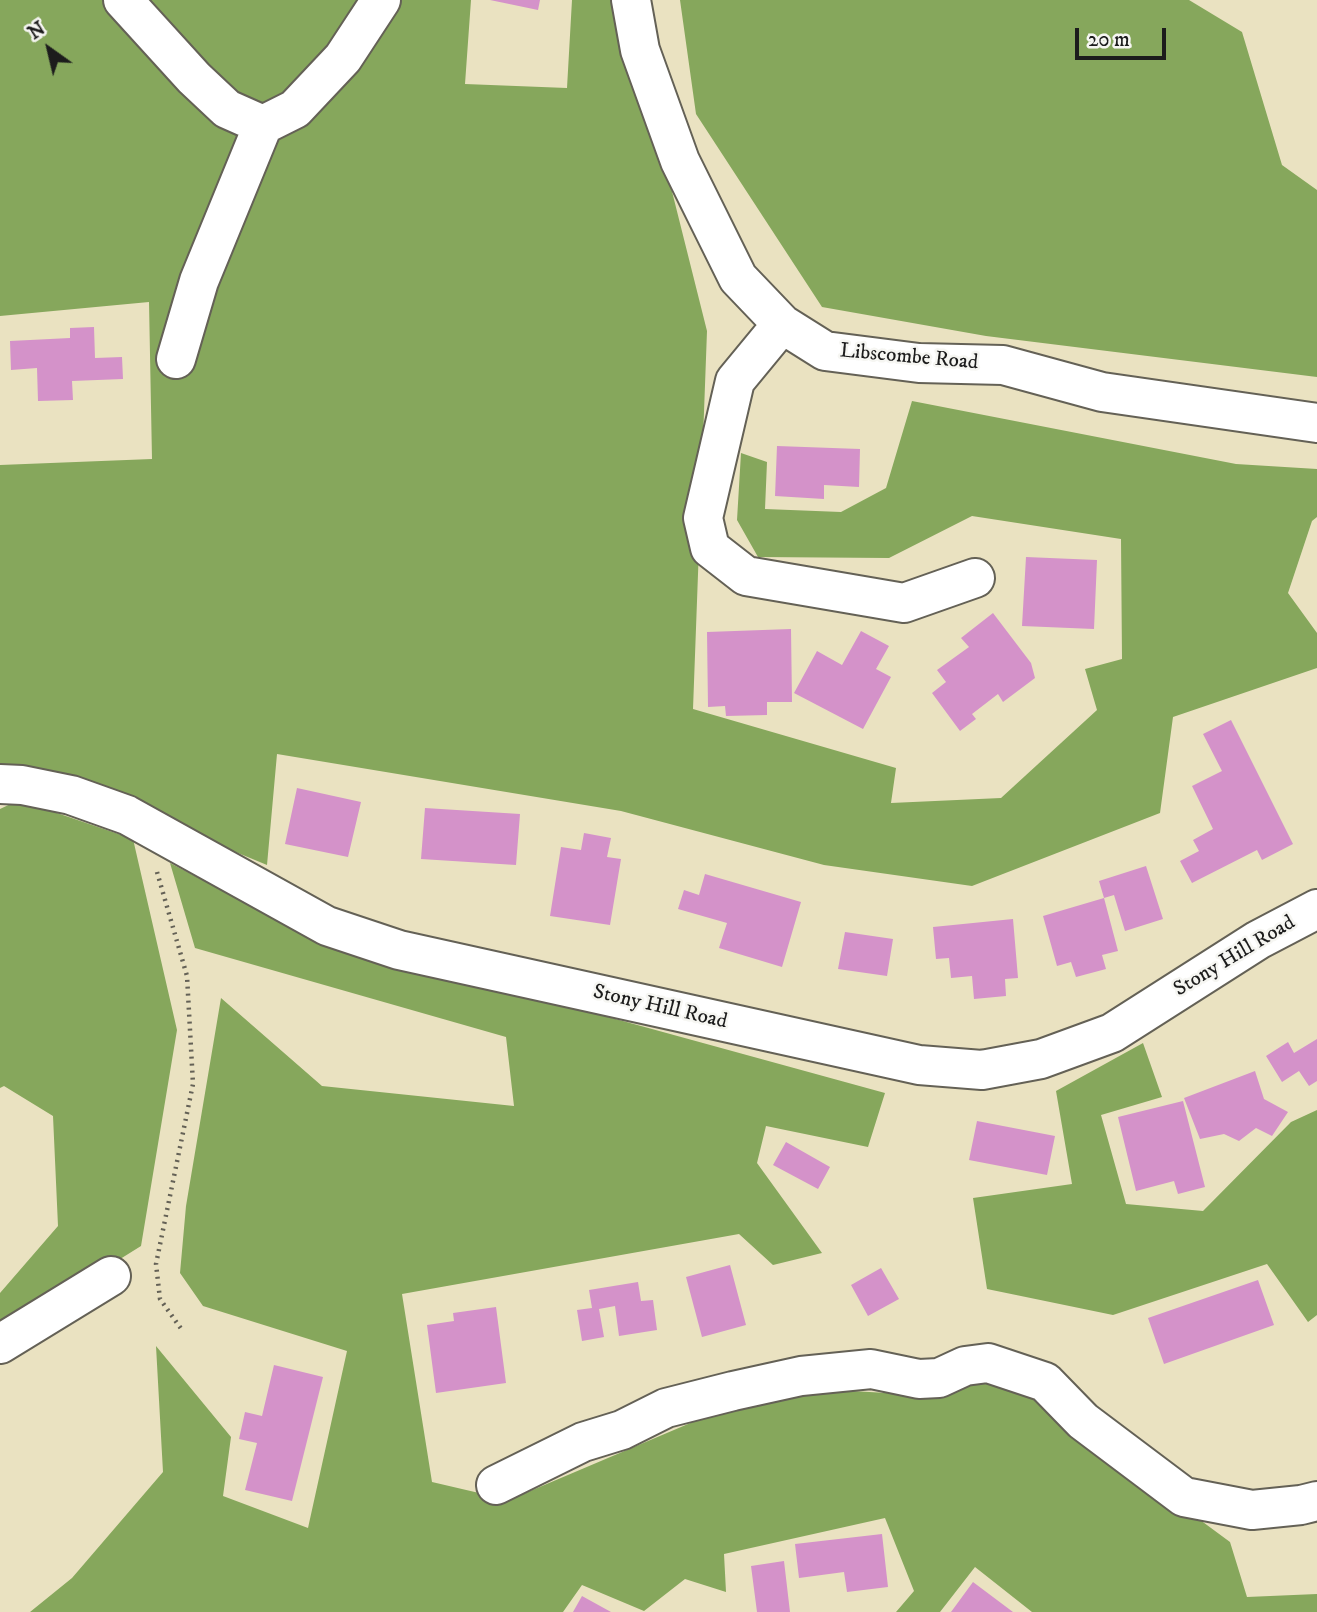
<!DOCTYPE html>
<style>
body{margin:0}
#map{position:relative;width:1317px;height:1612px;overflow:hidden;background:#eae2c1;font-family:"IM FELL DW Pica",serif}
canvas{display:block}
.north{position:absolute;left:14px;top:14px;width:70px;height:70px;-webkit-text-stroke:5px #f6f6f2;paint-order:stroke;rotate:326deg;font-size:19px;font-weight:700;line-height:28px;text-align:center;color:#1c1c1c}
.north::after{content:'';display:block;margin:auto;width:24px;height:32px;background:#1c1c1c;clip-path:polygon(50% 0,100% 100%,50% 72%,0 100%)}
.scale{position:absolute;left:1075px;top:28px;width:91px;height:32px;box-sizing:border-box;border:4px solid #1c1c1c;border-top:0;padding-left:9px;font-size:21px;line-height:24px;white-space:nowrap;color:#1c1c1c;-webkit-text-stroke:5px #f6f6f2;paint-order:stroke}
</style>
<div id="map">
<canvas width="1317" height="1612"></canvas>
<div class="north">N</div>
<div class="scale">20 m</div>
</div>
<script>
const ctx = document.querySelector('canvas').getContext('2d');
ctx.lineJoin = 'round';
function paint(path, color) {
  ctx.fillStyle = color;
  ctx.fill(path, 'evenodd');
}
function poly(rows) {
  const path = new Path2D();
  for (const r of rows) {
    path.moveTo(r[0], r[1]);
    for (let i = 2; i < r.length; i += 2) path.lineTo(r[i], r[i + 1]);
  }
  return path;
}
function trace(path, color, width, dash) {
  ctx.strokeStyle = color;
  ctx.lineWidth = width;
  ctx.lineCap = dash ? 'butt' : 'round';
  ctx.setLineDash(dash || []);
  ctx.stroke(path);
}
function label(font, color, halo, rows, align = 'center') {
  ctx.font = font + ' "IM FELL DW Pica",serif';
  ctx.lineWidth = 5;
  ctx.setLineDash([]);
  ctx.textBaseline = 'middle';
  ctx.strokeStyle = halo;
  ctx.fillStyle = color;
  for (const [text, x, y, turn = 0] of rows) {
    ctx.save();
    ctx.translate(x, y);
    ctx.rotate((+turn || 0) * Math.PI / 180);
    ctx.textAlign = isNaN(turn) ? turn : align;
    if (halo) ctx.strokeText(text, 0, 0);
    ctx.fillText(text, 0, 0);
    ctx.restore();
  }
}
const forest = poly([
 [0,0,471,0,465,84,567,88,572,0,624,0,707,331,693,709,896,768,891,803,1001,798,1097,710,1085,669,1122,659,1121,539,972,516,889,558,758,557,737,520,741,453,767,462,765,509,841,512,886,488,912,401,1236,464,1317,469,1317,517,1312,521,1288,593,1317,633,1317,668,1173,717,1160,813,972,886,824,865,621,811,277,754,267,865,35,769,0,768,0,465,152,459,149,302,0,316],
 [680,0,1189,0,1242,32,1282,165,1317,190,1317,377,986,336,822,307,696,114],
 [19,800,133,839,177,1030,141,1246,0,1334,0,1293,58,1226,53,1116,4,1086,0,1088,0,809],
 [170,863,306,934,885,1093,868,1147,766,1126,757,1163,822,1253,773,1265,739,1234,402,1294,432,1482,509,1500,714,1413,817,1389,939,1396,985,1381,1032,1396,1230,1542,1247,1597,1317,1594,1317,1612,1032,1612,975,1567,940,1612,896,1612,914,1591,885,1518,724,1554,726,1592,685,1579,644,1611,582,1585,563,1612,30,1612,72,1578,163,1472,156,1346,231,1437,223,1496,308,1528,347,1351,203,1306,180,1273,186,1206,221,998,322,1086,514,1106,506,1037,195,948],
 [1143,1043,1162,1097,1101,1115,1126,1204,1203,1211,1291,1122,1317,1110,1317,1315,1308,1322,1267,1264,1113,1315,987,1289,973,1198,1072,1184,1056,1091]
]);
const building = poly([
 [490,0,540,0,538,10],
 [94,327,95,358,122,357,123,379,72,381,73,400,38,401,37,368,11,370,10,341,70,338,70,328],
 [777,446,860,449,859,487,824,485,824,499,775,496],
 [1026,557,1097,560,1094,629,1022,626],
 [993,613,1031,663,1035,678,1003,702,998,694,972,714,976,719,960,731,932,693,946,682,937,670,969,647,961,638],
 [791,629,792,702,767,702,767,715,726,716,725,706,708,707,707,632],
 [861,631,889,646,876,669,891,677,863,729,794,693,817,651,842,665],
 [1231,720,1293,844,1262,860,1257,850,1192,883,1180,861,1199,851,1193,840,1213,829,1192,786,1222,771,1203,734],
 [297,788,361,802,348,857,285,844],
 [425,808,520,814,516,865,421,859],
 [584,833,611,838,607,857,621,859,610,925,550,916,561,847,581,850],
 [1146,866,1163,919,1125,931,1114,895,1104,898,1099,881],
 [705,874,801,902,782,967,719,948,727,923,678,909,684,890,699,895],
 [1104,898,1118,951,1102,955,1106,969,1076,977,1071,962,1057,966,1043,916],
 [1013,919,1018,978,1005,979,1006,996,974,999,972,976,951,978,949,958,936,959,933,927],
 [845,932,893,939,887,976,838,969],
 [1317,1039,1317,1081,1309,1086,1299,1071,1282,1082,1266,1056,1288,1042,1294,1053],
 [1255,1071,1264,1099,1288,1112,1272,1136,1256,1128,1239,1141,1224,1134,1200,1139,1184,1098],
 [1183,1101,1205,1187,1178,1194,1174,1181,1136,1191,1118,1117],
 [977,1121,1055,1136,1047,1175,969,1160],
 [786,1142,830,1167,818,1189,773,1165],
 [730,1265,746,1325,702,1337,686,1277],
 [881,1268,899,1299,868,1316,851,1285],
 [1258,1280,1274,1325,1164,1364,1148,1318],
 [638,1282,641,1301,653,1300,657,1330,619,1336,615,1306,599,1309,604,1337,582,1341,577,1310,592,1308,589,1290],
 [496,1307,506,1383,436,1393,427,1325,454,1321,453,1313],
 [274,1365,323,1377,292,1501,245,1490,257,1443,239,1439,245,1412,262,1416],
 [882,1534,888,1587,847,1592,844,1572,799,1578,795,1544],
 [784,1561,790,1612,757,1612,751,1566],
 [973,1582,1013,1612,951,1612],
 [582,1596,611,1612,573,1612]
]);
const path = poly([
 [157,872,187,976,193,1084,156,1264,160,1299,182,1330]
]);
const minor = poly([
 [123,0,194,78,227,109,263,125],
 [631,0,640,50,680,161,738,278,782,324,825,351,919,363,1003,365,1102,392,1317,423],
 [782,324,735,381,703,518,710,548,746,576,904,603,975,578],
 [176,359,199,281,263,125,295,109,343,58,381,0],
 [0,1344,111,1276],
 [496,1485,583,1442,622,1430,666,1408,733,1391,801,1376,871,1369,919,1379,939,1378,965,1366,988,1363,1045,1382,1083,1421,1184,1497,1252,1510,1301,1505,1317,1501]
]);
const major = poly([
 [0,784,22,785,71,795,127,815,327,926,399,950,919,1065,982,1070,1041,1059,1112,1033,1258,940,1317,909]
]);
const streetNames = [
 ["Libscombe Road",909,358,5],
 ["Stony Hill Road",1235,957,-31],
 ["Stony Hill Road",660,1008,13]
];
paint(forest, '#86a75c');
paint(building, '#d492c9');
trace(minor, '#646156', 42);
trace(major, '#646156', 42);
trace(path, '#646156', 4.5, [2, 5]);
trace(minor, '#fff', 38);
trace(major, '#fff', 38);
label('21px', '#1c1c1c', '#f6f6f2', streetNames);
</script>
